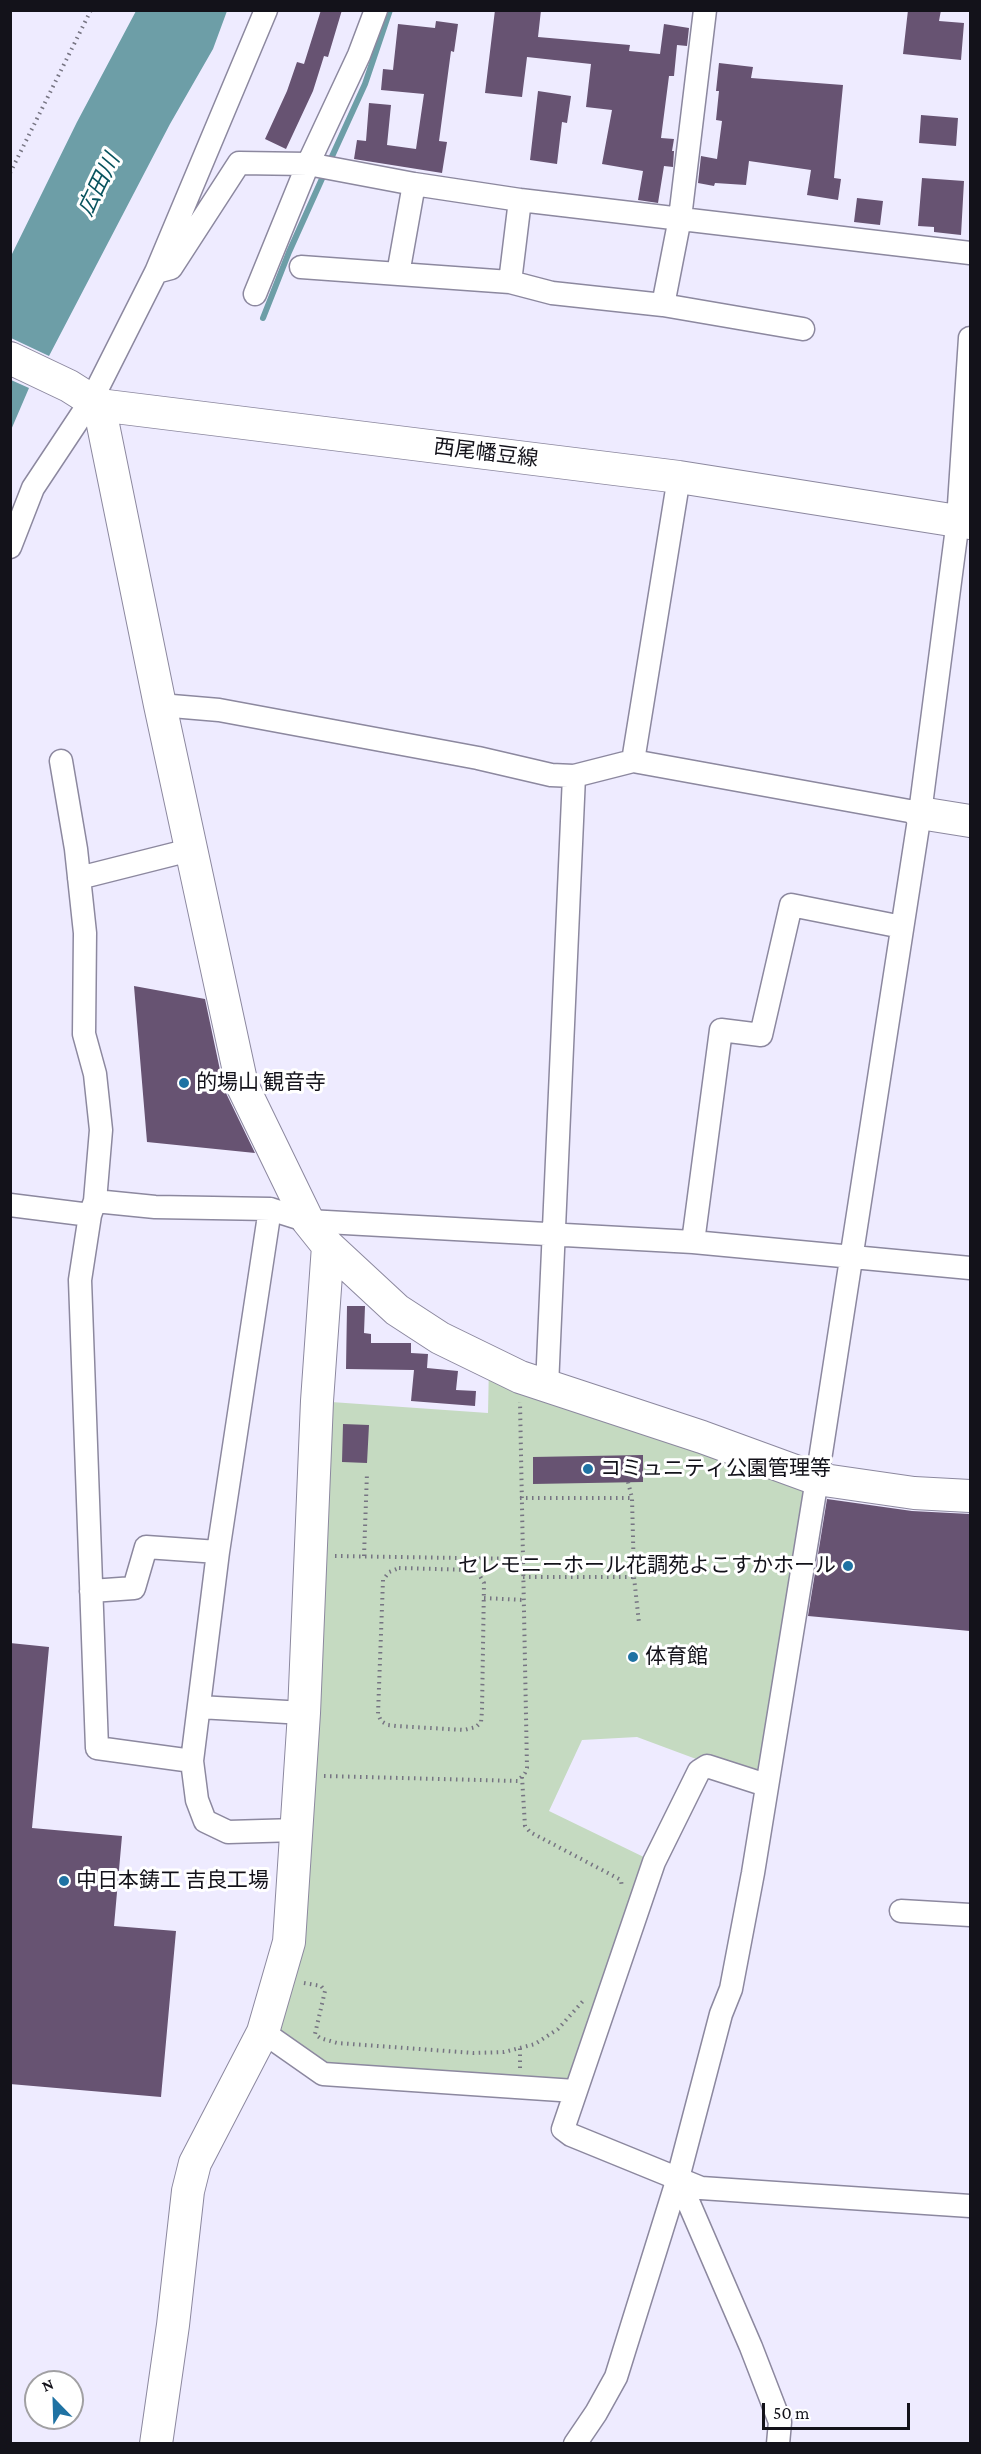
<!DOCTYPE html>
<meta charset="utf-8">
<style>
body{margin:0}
#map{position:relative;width:981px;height:2454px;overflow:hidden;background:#eeebff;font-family:"Crimson Pro",serif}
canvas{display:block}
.frame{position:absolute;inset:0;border:12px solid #13121a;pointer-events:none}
.north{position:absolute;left:24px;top:2370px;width:60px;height:60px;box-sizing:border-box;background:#fff;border:2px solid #a1a0a3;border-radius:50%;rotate:337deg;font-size:16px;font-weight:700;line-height:24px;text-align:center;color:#13121a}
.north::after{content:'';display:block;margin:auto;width:21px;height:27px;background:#1f72a3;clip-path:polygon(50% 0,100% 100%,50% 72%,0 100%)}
.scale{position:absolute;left:762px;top:2403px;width:148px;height:27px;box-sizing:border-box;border:3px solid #13121a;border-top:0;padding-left:8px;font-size:18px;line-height:21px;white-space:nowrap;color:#13121a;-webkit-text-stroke:4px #fff;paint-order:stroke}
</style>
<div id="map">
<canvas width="981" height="2454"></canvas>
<div class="frame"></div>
<div class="north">N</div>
<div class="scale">50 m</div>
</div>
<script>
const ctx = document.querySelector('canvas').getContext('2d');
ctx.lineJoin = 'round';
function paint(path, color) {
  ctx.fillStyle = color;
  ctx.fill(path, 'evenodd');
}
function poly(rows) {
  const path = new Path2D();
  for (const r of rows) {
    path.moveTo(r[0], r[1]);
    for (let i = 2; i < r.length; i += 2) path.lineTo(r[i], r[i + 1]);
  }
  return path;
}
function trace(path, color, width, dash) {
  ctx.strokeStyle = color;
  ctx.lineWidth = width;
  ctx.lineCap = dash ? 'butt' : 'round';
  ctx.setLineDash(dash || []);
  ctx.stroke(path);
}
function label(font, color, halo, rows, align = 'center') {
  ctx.font = font + ' "Crimson Pro","Noto Sans JP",serif';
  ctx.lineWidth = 6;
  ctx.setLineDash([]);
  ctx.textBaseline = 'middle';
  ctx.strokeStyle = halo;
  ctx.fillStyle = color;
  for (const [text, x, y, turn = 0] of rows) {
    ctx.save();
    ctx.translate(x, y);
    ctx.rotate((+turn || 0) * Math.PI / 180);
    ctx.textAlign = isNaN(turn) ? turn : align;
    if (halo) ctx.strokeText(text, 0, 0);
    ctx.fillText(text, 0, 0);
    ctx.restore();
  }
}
const green = poly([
 [489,1364,817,1479,766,1785,637,1737,582,1740,549,1811,654,1862,575,2091,323,2074,263,2032,289,1942,317,1401,488,1413]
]);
const water = poly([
 [136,11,227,11,213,49,170,124,49,356,11,338,11,256,77,122],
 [11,380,29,388,11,430]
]);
const stream = poly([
 [329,163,365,84,390,10],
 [263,318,289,252,325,172]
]);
const building = poly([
 [321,10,342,10,328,57,324,56,313,91,286,149,265,139,287,91,297,62,304,64],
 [495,10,541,10,538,37,630,45,629,51,660,54,664,24,689,28,687,46,677,45,674,76,669,76,661,138,674,139,672,151,674,151,673,167,664,166,658,203,638,200,643,171,602,164,612,110,586,107,591,64,527,57,522,97,485,93],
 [908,10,941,10,939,21,964,23,961,60,903,54],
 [436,21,458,24,454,52,451,51,439,141,447,142,442,173,354,159,357,140,366,141,369,103,391,105,387,145,416,149,424,94,381,90,383,69,393,70,398,24,435,28],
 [719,63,753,67,751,78,843,85,834,178,841,179,838,200,807,195,811,170,749,161,746,185,715,183,714,186,698,183,701,156,717,159,722,121,716,120,719,91,716,91],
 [538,91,571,96,567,123,562,122,557,164,530,160],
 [921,115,958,118,956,146,919,143],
 [922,178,964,181,961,235,934,232,934,227,918,226],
 [857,198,883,201,880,225,854,222],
 [134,986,205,999,224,1089,255,1153,147,1142],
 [347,1306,365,1306,364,1333,371,1334,371,1343,411,1343,411,1353,428,1354,427,1368,458,1371,456,1390,476,1391,475,1406,411,1401,414,1370,346,1369],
 [343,1424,369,1425,367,1463,342,1462],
 [643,1455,643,1482,533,1484,533,1457],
 [827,1499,912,1511,970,1514,970,1631,808,1616],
 [10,1643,49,1647,32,1828,122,1836,114,1926,176,1931,161,2097,10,2084]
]);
const path = poly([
 [10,173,91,10],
 [628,1482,632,1498,634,1577,639,1623],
 [520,1498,632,1498],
 [335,1556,522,1559],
 [364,1556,367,1473],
 [399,1568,472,1570,480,1576,484,1583,482,1711,481,1722,476,1727,464,1730,396,1726,388,1725,381,1721,378,1714,383,1580,389,1572,399,1568],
 [523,1577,634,1577],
 [484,1598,523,1600],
 [324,1776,518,1781,525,1773,527,1768,520,1402],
 [522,1777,525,1826,530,1832,621,1880,622,1888],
 [304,1983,321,1986,325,1991,315,2034,320,2038,337,2043,474,2053,504,2052,535,2044,558,2029,584,2000],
 [520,2068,520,2048]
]);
const street = poly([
 [301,267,510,282,552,293,663,305,803,329],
 [156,272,171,268,239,163,308,164,414,184,520,200,970,253],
 [398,274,414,184],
 [510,282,520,200],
 [255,294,308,164,359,55,376,10],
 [663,305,680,218,705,10],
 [10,547,33,488,92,399,156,272,266,10],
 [160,705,219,710,478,758,551,775,574,776,633,761,920,813],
 [61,761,76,849,85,933,84,1034,95,1074,101,1130,95,1201],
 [633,761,679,477],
 [79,878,190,850],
 [10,1205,90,1215],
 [693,1242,721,1030,761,1035,791,905,902,927],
 [547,1386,574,776],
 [91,1591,134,1588,146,1547,218,1552],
 [199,1707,304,1713],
 [192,1761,218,1552,270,1209],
 [766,1785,707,1766,699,1771,654,1862,563,2129,571,2135,701,2188,970,2206],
 [297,1830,228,1832,205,1821,197,1800,192,1761,97,1748,80,1280,90,1215,95,1201,155,1207,270,1209,308,1221,693,1242,970,1268],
 [901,1911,970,1915],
 [263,2032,323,2074,575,2091],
 [678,2178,751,2347,780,2422,778,2444],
 [575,2444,596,2413,616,2377,678,2178,721,2014,731,1989,753,1873,817,1479,920,813,958,520,970,338]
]);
const secondary = poly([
 [10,358,69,386,99,405,679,477,970,523],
 [99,405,160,705,242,1085,308,1221,328,1246,397,1310,440,1338,520,1377,702,1437,817,1479,914,1493,970,1496],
 [920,813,970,821],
 [156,2444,173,2325,188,2191,195,2163,263,2032,289,1942,304,1713,317,1401,328,1246]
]);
const markers = [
 [184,1083,6,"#1f72a3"],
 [588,1469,6,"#1f72a3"],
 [848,1566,6,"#1f72a3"],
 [633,1657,6,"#1f72a3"],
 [64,1881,6,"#1f72a3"]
];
const streetNames = [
 ["西尾幡豆線",486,453,7]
];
const poiNames = [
 ["的場山 観音寺",196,1083],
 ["コミュニティ公園管理等",600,1469],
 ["セレモニーホール花調苑よこすかホール",836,1566,"right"],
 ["体育館",645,1657],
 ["中日本鋳工 吉良工場",76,1881]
];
const waterNames = [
 ["広田川",99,185,-64]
];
paint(green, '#c5dac1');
paint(water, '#6d9ea7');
trace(stream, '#6d9ea7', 6);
paint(building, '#675372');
trace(street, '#8c889f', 25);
trace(secondary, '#8c889f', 34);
trace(path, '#767482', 4, [1.5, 4.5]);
trace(street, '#fff', 22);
trace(secondary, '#fff', 32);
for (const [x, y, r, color] of markers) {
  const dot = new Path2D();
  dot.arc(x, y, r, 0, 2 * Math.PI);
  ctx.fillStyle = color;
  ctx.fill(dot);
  trace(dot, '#fff', 2);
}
label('21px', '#13121a', '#fff', streetNames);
label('21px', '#13121a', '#fff', poiNames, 'left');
label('italic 22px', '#08535e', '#fff', waterNames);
</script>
